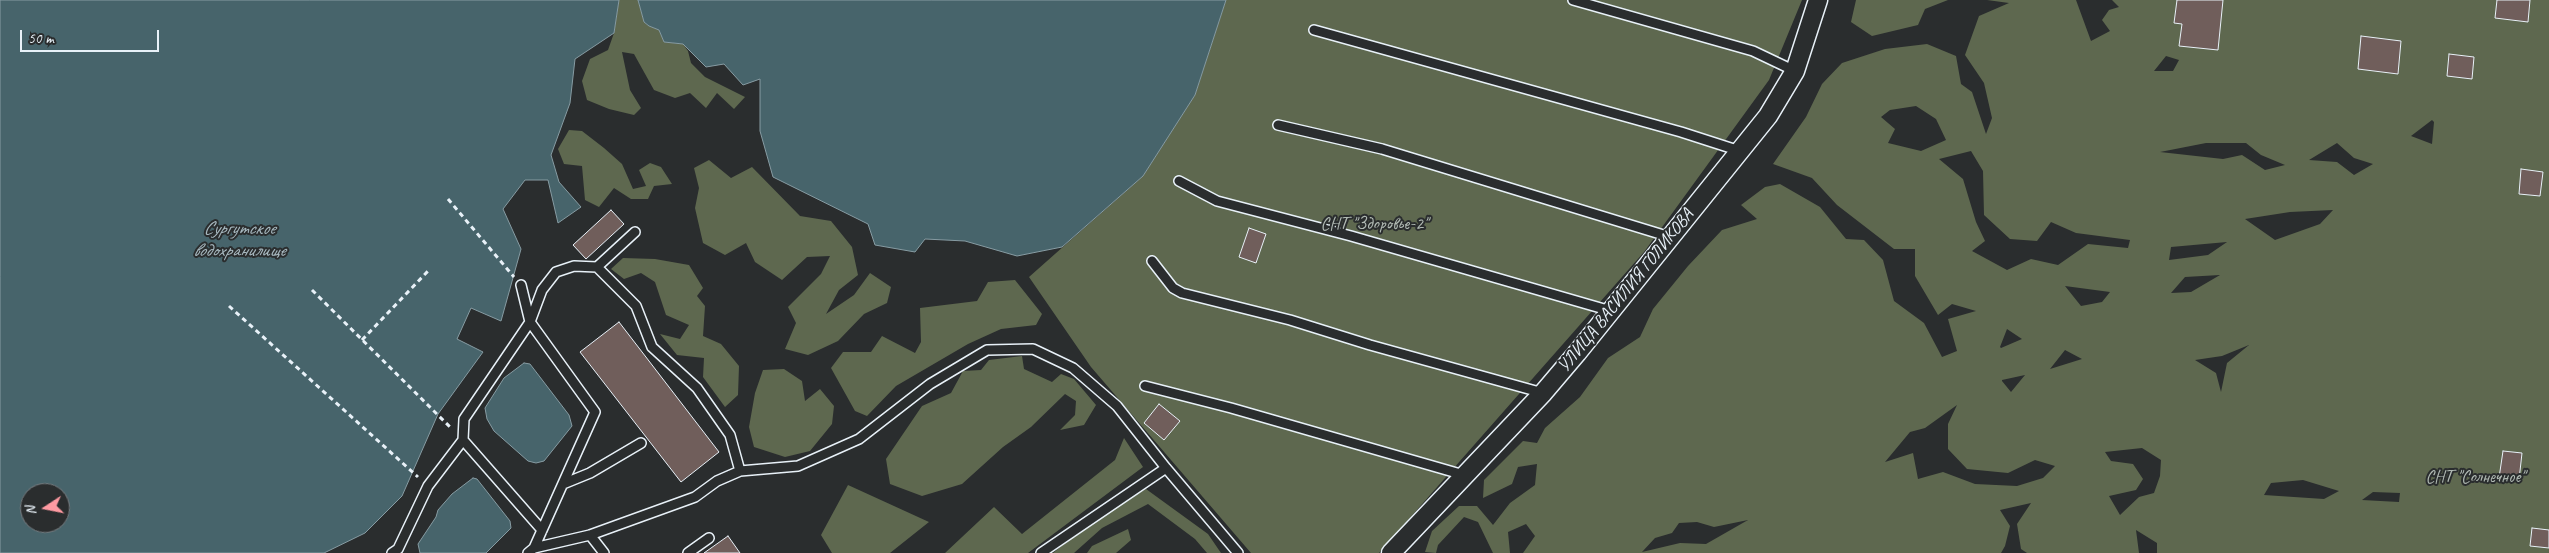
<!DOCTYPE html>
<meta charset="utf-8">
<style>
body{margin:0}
#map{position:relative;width:2549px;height:553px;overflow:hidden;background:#2a2d2e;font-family:Caveat,sans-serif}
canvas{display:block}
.north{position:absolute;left:20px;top:483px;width:50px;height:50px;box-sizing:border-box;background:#2a2d2e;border:1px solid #767b7f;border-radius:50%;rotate:259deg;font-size:14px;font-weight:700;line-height:20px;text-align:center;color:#e8f1f8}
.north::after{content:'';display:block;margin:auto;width:18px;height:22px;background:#ff9aa2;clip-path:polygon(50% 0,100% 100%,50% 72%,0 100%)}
.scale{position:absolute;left:20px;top:30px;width:139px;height:22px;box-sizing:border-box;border:2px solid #e8f1f8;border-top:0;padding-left:6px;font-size:15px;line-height:18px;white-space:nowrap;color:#e8f1f8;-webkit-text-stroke:4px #2a2d2e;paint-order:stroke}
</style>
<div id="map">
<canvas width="2549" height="553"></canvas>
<div class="north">N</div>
<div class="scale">50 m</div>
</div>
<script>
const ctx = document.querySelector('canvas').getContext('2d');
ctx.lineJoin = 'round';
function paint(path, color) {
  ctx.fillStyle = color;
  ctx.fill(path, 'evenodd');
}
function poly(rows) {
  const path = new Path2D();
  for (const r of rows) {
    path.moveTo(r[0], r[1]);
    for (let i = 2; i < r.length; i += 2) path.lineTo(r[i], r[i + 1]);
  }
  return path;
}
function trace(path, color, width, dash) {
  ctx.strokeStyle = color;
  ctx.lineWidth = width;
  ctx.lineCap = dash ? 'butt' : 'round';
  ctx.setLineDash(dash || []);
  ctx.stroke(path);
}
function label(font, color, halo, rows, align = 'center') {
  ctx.font = font + ' Caveat,sans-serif';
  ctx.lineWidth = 4;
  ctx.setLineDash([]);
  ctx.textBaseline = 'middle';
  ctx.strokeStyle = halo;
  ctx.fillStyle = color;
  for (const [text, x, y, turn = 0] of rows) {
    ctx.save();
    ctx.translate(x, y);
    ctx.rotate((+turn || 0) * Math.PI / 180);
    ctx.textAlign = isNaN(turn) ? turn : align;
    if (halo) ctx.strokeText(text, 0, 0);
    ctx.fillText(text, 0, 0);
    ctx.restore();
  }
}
const green = poly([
 [619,0,638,0,644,22,649,26,659,30,664,42,683,44,688,51,691,63,705,77,745,97,734,109,717,93,706,108,690,93,675,98,654,90,634,54,622,52,630,90,641,108,634,115,609,109,587,100,582,81,590,59,608,50,614,33],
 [1226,0,1802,0,1769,80,1644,252,1379,553,1251,553,1091,367,1029,277,1143,176,1195,95],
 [1856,0,1948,0,1925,9,1918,25,1872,36,1851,22],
 [1987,0,2076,0,2091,41,2110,31,2102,20,2109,10,2119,7,2112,0,2549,0,2549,553,2157,553,2157,543,2136,530,2139,553,2027,553,2021,549,2017,524,2031,503,2000,510,2010,526,2005,546,2001,553,1523,553,1535,536,1526,524,1508,532,1510,553,1493,553,1478,522,1464,517,1438,545,1436,553,1425,552,1432,531,1459,506,1477,506,1493,525,1510,503,1535,485,1537,464,1518,467,1512,484,1483,498,1484,480,1523,441,1537,443,1545,428,1580,397,1608,358,1640,337,1653,309,1688,266,1722,230,1757,219,1741,205,1765,187,1780,184,1820,207,1846,239,1864,240,1883,260,1894,301,1924,323,1942,357,1957,351,1948,319,1976,311,1952,304,1938,315,1915,276,1915,249,1894,249,1837,205,1812,178,1773,164,1806,117,1822,84,1842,63,1885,49,1927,44,1956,56,1961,84,1972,92,1986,134,1992,118,1984,83,1965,55,1979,16,2009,3],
 [2166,56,2179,60,2173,71,2154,71],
 [1916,106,1936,119,1946,140,1921,151,1888,143,1895,129,1881,117,1890,110],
 [2432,120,2434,122,2432,144,2411,136],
 [2206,143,2246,143,2261,155,2285,165,2265,170,2242,155,2223,159,2160,152],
 [2337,143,2354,158,2373,164,2354,175,2337,162,2309,160],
 [1971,151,1983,171,1984,215,2010,239,2037,241,2051,222,2076,233,2130,240,2128,248,2088,244,2058,265,2031,259,2007,270,1972,251,1985,241,1976,222,1963,179,1939,159],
 [2333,210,2320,224,2275,240,2245,219,2290,212],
 [2227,242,2208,255,2169,260,2171,247],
 [2220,275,2191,292,2171,293,2185,277],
 [2065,286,2110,292,2102,302,2081,306],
 [2007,329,2022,339,2001,348,2000,347],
 [2249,345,2227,363,2221,392,2216,373,2195,360,2222,356],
 [2065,350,2082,359,2050,369],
 [2025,375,2011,392,2002,381,2002,380],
 [1957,405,1948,424,1948,449,1967,469,2008,473,2035,460,2055,466,2043,478,2017,486,1975,484,1943,472,1918,479,1913,453,1885,462,1910,432,1925,428],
 [2142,448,2161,460,2160,476,2154,493,2139,497,2120,515,2109,496,2136,490,2143,479,2133,464,2111,461,2105,452],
 [2303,480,2339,491,2324,499,2264,495,2271,483],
 [2373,492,2400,493,2399,502,2362,500],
 [1748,520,1706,544,1680,543,1642,552,1655,538,1672,533,1679,523,1697,522,1714,527],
 [569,130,582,131,604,148,622,164,633,189,646,186,639,170,650,163,661,167,672,184,654,186,648,199,631,199,614,188,599,207,585,200,582,166,564,164,558,149],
 [709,160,731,178,752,167,800,216,831,221,852,247,858,275,839,290,826,314,854,295,870,273,891,287,887,303,864,314,838,341,808,355,785,349,796,323,788,307,821,274,830,256,807,257,782,280,755,262,746,243,725,255,703,243,695,208,699,188,694,168],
 [623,258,655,259,689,265,703,288,697,296,705,306,703,336,721,344,739,366,738,395,725,407,703,377,704,358,677,355,660,334,680,339,689,325,666,315,655,282,641,273,624,279,611,269],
 [1015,280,1042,314,1036,325,1001,329,968,344,896,386,867,416,855,411,831,368,843,352,871,352,882,336,915,353,921,342,920,308,977,301,988,282],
 [1022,356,1024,369,1052,382,1061,374,1074,379,1096,405,1084,425,1060,430,1075,415,1076,401,1065,394,1031,427,1003,447,962,484,922,496,890,484,886,459,922,406,951,393,963,371,981,370,989,360],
 [784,369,802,381,805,401,820,389,834,406,832,424,810,451,785,457,754,447,749,427,755,393,763,370],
 [1124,438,1143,467,1028,553,945,553,994,507,1022,534,1115,460],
 [848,485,929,522,890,553,832,553,821,535],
 [1146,489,1208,534,1221,553,1207,553,1195,539,1148,504,1102,528,1074,553,1053,553,1096,518],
 [1128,529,1131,540,1116,553,1087,553,1092,546]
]);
const water = poly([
 [0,0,619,0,614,33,575,59,570,103,551,155,559,182,581,207,558,223,548,180,525,180,503,209,521,249,501,321,471,308,457,339,483,352,438,414,402,496,365,533,324,553,0,553,0,0],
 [30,493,60,493,60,523,30,523,30,493],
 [638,0,1226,0,1195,95,1143,176,1062,247,1017,256,965,241,925,239,915,252,875,245,868,224,773,177,760,131,760,79,743,85,724,64,706,67,683,44,664,42,659,30,649,26,644,22,638,0],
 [524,363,530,364,569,415,572,426,544,461,536,463,528,461,494,431,487,419,485,408,504,378,524,363],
 [473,478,477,479,510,521,511,528,486,553,420,553,418,544,436,517,438,510,452,494,473,478]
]);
const building = poly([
 [2177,0,2223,0,2218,50,2179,46,2182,24,2174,23,2177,0],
 [2497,0,2530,0,2528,22,2495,18,2497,0],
 [2361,36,2401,41,2398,74,2358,69,2361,36],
 [2449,54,2474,57,2472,79,2447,76,2449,54],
 [2521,169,2543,172,2540,196,2519,194,2521,169],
 [611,210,624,224,586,259,573,245,611,210],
 [1249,228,1266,234,1256,263,1239,257,1249,228],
 [619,322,719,452,681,482,580,352,619,322],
 [1159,404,1180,421,1164,440,1144,423,1159,404],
 [2503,451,2522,453,2519,480,2499,478,2503,451],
 [2532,528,2549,530,2549,548,2530,546,2532,528],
 [728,536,740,553,704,553,728,536]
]);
const path = poly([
 [448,199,514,277],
 [312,290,450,427],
 [229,306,418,477],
 [362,340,428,271]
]);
const lane = poly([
 [1573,0,1753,51,1795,71],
 [1314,30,1681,132,1740,151],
 [1278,125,1382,149,1670,237],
 [1179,181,1217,201,1351,236,1611,311],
 [1152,261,1173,288,1182,293,1290,320,1370,345,1543,393],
 [597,267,636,306,652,347,697,388,730,435,740,471],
 [521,285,530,322,595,412,534,548],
 [1145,386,1231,408,1464,475],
 [463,440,542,530],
 [563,484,590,473,641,443],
 [590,535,604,553],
 [392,553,398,549,428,486,463,440,464,419,530,322,542,290,556,272,574,266,597,267,635,232],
 [528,553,534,548,590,535,695,497,717,481,740,471,798,466,859,439,930,384,987,350,1033,349,1073,368,1117,406,1166,468,1238,553],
 [688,553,709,538],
 [1041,553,1166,468]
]);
const street = poly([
 [1391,553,1543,393,1577,353,1768,116,1795,71,1818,0]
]);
const parkNames = [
 ["СНТ \"Здоровье-2\"",1374,224],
 ["СНТ \"Солнечное\"",2475,477]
];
const streetNames = [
 ["УЛИЦА ВАСИЛИЯ ГОЛИКОВА",1626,291,-51]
];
const waterNames = [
 ["Сургутское",239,229],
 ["водохранилище",239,251]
];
paint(green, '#5e684f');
paint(water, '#47646b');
trace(water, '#879ca3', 1);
paint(building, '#705e5b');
trace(building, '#e8f1f8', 1);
trace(lane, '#e8f1f8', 12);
trace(street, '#e8f1f8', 21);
trace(path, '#e8f1f8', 3, [5, 4]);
trace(lane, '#2a2d2e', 9);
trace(street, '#2a2d2e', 18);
label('18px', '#b1bab4', '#2a2d2e', parkNames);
label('18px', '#e8f1f8', '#2a2d2e', streetNames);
label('italic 19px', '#a8b9c0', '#2a2d2e', waterNames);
</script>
